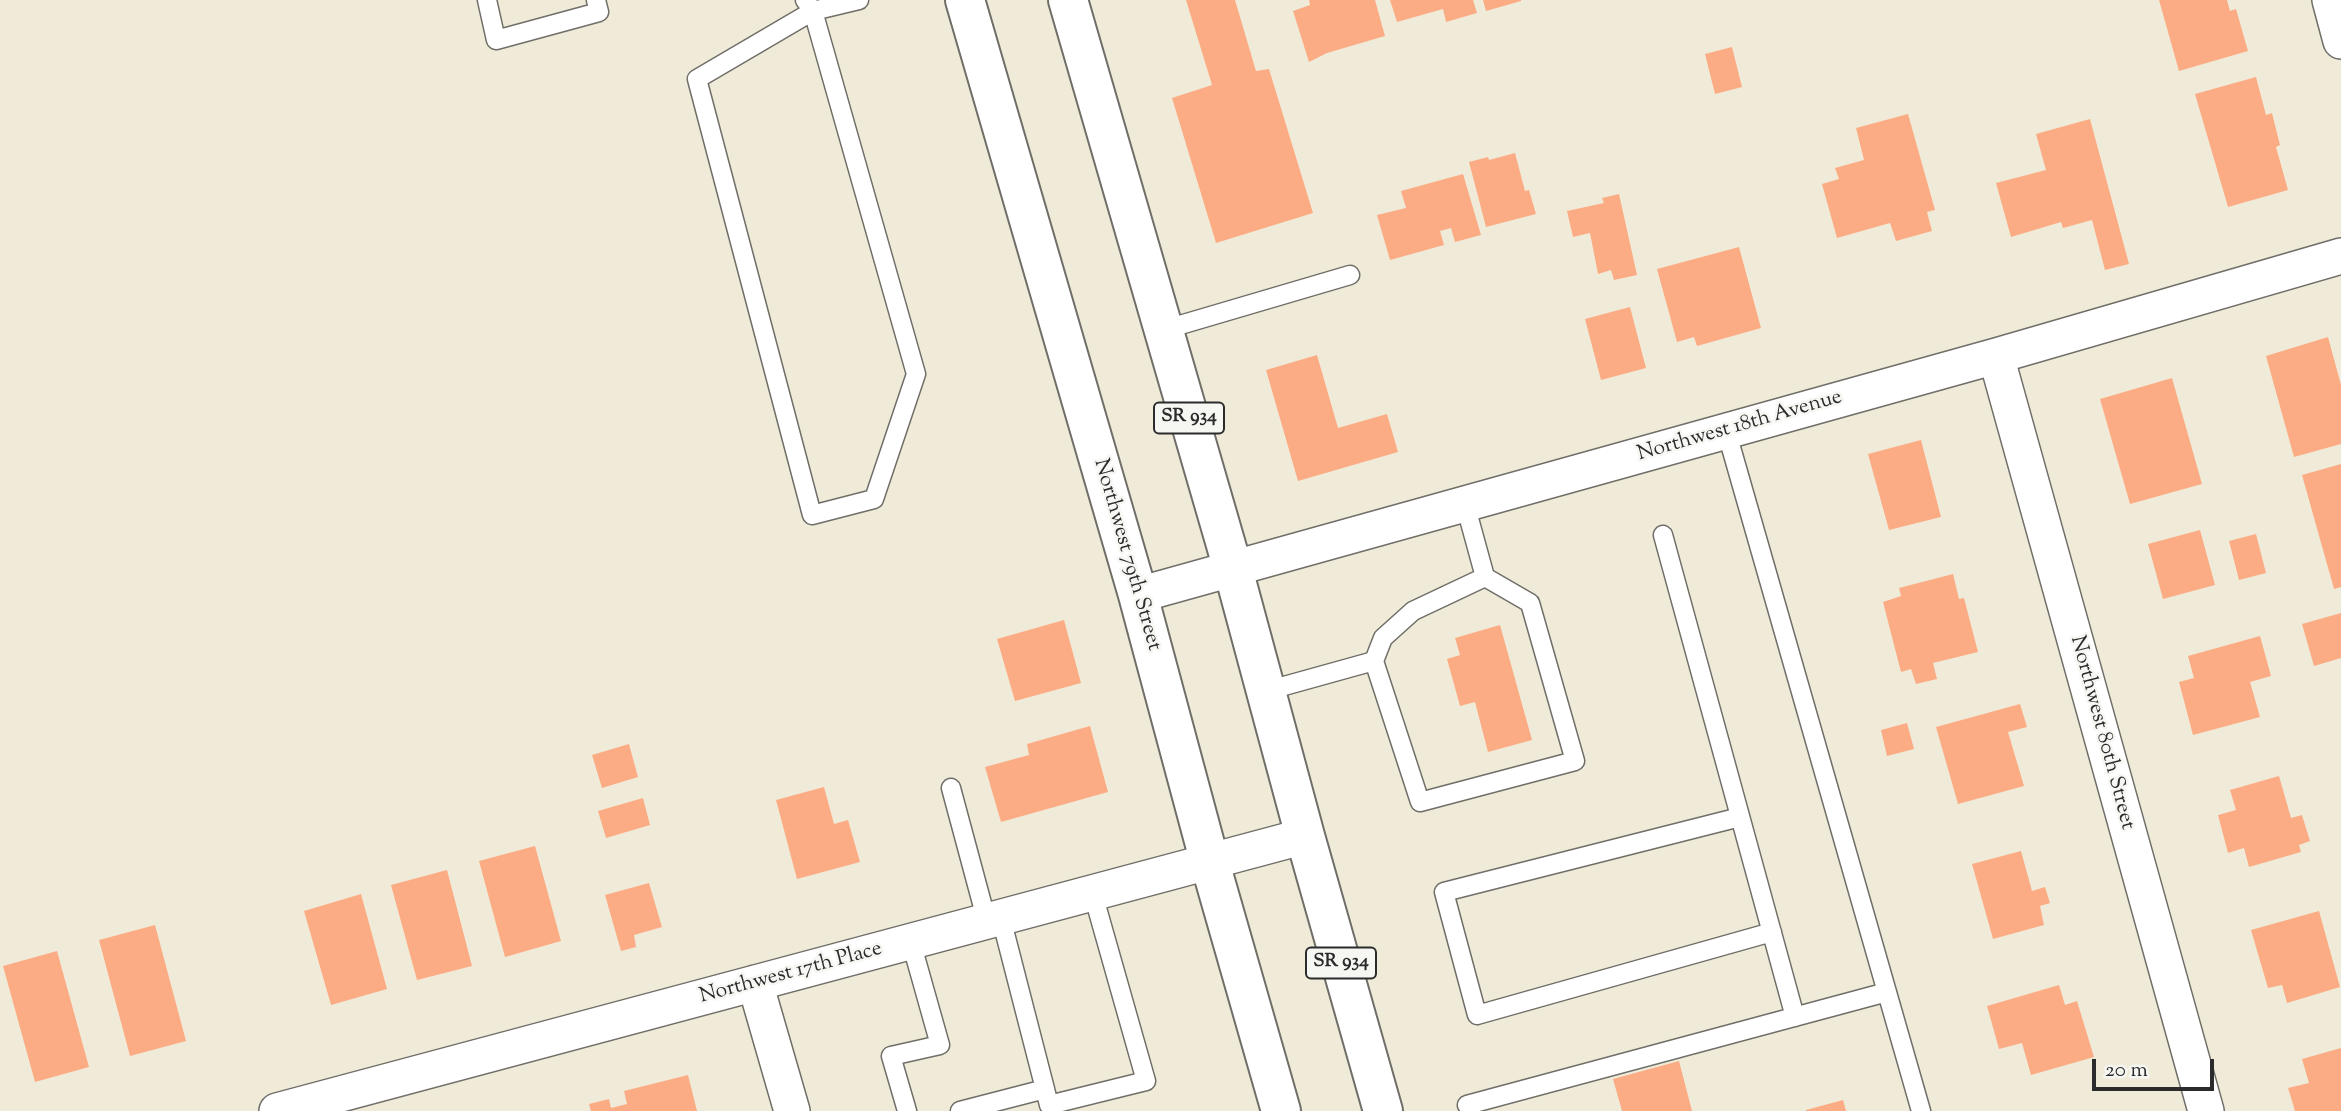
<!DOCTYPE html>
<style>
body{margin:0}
#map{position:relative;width:2341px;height:1111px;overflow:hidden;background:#efebd8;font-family:"Sorts Mill Goudy",serif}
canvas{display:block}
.scale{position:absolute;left:2092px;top:1059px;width:122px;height:32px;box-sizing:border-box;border:4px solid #2b2b2b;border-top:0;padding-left:9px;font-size:21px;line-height:24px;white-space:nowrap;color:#2b2b2b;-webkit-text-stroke:5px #f6f6f2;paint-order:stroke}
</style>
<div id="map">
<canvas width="2341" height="1111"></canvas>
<div class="scale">20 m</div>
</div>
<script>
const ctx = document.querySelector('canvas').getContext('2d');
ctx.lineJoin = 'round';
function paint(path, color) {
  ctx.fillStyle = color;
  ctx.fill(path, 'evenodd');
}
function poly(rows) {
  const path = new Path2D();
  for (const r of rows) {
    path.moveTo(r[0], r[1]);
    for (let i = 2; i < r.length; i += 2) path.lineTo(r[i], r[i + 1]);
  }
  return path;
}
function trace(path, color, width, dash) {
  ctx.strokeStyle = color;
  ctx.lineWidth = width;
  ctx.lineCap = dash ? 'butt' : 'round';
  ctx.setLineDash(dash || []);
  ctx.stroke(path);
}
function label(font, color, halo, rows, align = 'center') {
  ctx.font = font + ' "Sorts Mill Goudy",serif';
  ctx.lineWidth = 5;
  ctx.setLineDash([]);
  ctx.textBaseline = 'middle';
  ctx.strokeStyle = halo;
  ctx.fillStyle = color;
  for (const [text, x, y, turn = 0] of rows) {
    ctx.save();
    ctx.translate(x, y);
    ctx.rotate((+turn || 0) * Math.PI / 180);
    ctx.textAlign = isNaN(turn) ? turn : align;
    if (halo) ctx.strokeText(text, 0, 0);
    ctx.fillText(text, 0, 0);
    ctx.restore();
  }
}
const building = poly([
 [1186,0,1235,0,1256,71,1269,69,1313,213,1216,243,1172,98,1212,85],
 [1309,0,1375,0,1385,36,1327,53,1309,62,1293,11,1310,5],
 [1390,0,1473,0,1477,13,1446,22,1443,9,1397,22],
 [1483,0,1521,0,1521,1,1486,11],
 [2159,0,2227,0,2230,11,2236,9,2248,51,2179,71],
 [1732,47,1742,87,1715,94,1705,54],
 [2256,77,2266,115,2272,113,2280,145,2276,147,2288,190,2228,207,2195,94],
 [1908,114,1935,210,1927,212,1932,231,1896,241,1890,223,1837,238,1822,184,1839,179,1835,168,1864,160,1856,128],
 [2090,119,2129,264,2105,270,2092,220,2063,228,2061,222,2011,237,1996,183,2046,170,2036,134],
 [1515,153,1525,191,1529,190,1536,214,1486,227,1469,162,1488,157,1489,160],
 [1463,174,1481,235,1455,242,1451,228,1440,231,1444,245,1390,260,1377,215,1406,208,1401,191],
 [1619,194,1637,275,1614,280,1611,270,1598,274,1590,233,1573,237,1567,211,1604,203,1602,198],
 [1739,247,1761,328,1697,346,1694,337,1677,342,1657,269],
 [1630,307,1646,368,1601,380,1585,319],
 [2328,337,2341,385,2341,444,2294,457,2266,356],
 [1317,355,1338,428,1387,414,1398,452,1298,481,1266,370],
 [2172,378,2202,484,2130,504,2100,399],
 [1921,440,1941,517,1889,530,1868,454],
 [2341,464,2341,587,2334,589,2302,475],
 [2200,530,2215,585,2163,599,2148,544],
 [2256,534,2266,573,2239,580,2229,541],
 [1953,574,1959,599,1964,598,1978,652,1933,663,1937,679,1916,684,1911,669,1901,672,1883,602,1901,596,1899,588],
 [2341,613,2341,658,2314,666,2302,624],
 [1064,620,1081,683,1015,701,997,639],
 [1500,625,1532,740,1488,752,1475,702,1460,706,1447,659,1460,655,1455,638],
 [2260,636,2271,676,2250,682,2260,717,2193,735,2179,682,2194,678,2188,656],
 [2020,704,2027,727,2008,732,2024,786,1958,804,1936,727],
 [1907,723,1914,749,1887,756,1881,730],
 [1090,726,1108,792,1001,822,985,767,1029,755,1027,744],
 [629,744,638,777,602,788,592,755],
 [2279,776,2291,818,2302,815,2310,841,2299,845,2301,852,2249,867,2244,848,2228,853,2218,815,2236,810,2230,790],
 [824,787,834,824,848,820,860,862,797,879,776,800],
 [643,798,650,825,606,838,598,811],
 [535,846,561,941,505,957,479,861],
 [2021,851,2032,891,2045,887,2050,903,2040,906,2044,925,1993,939,1972,864],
 [447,870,472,966,417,980,391,885],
 [649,883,662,927,634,935,636,947,621,951,605,895],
 [361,894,387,989,331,1005,304,911],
 [2319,911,2340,987,2287,1003,2282,985,2268,988,2251,930],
 [155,925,186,1041,130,1056,99,940],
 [57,951,89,1067,35,1082,3,966],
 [2059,985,2065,1005,2077,1001,2094,1057,2031,1075,2022,1043,1999,1049,1987,1006],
 [2341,1048,2341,1111,2295,1111,2288,1088,2309,1083,2302,1059],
 [1679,1061,1692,1111,1622,1111,1613,1079],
 [688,1075,697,1111,591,1111,589,1104,609,1099,611,1108,627,1104,624,1091],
 [1843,1100,1846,1111,1806,1111,1806,1110]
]);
const service = poly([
 [487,0,496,40,599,12,596,0],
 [805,0,813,11,916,374,874,499,812,515,697,79,813,11,859,0],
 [1163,330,1350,275],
 [1726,430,1921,1111],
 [1465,504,1485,577],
 [1663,535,1795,1017],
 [1266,691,1374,661,1420,802,1575,761,1530,603,1485,577,1413,611,1383,638,1374,661],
 [951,788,987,922],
 [1740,817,1444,892,1477,1015,1772,932],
 [1045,1089,1049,1105,1146,1081,1093,894],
 [1467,1105,1887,992],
 [907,1111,891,1056,940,1045,911,942],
 [960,1111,1045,1089,1001,918]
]);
const minor = poly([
 [2330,0,2341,41],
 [1996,356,2206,1111],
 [1138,595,1996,356,2341,256],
 [755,983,792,1111],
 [277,1111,1305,836]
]);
const primary = poly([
 [965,0,1138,595,1210,863,1281,1111],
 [1068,0,1233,569,1305,836,1383,1111]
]);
const shields = [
 [1189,418,70],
 [1341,963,70]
];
const shieldNames = [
 ["SR 934",1189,418],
 ["SR 934",1341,963]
];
const streetNames = [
 ["Northwest 18th Avenue",1740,427,-16],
 ["Northwest 79th Street",1126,555,74],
 ["Northwest 80th Street",2101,733,75],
 ["Northwest 17th Place",791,974,-15]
];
paint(building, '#fcac85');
trace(service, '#706e68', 21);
trace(minor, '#706e68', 38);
trace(primary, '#706e68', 42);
trace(service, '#fff', 18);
trace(minor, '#fff', 35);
trace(primary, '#fff', 38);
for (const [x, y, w] of shields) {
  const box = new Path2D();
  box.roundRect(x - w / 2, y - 15.5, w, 31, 5);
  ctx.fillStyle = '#f6f6f2';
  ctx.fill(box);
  trace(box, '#2b2b2b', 2);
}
label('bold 19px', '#2b2b2b', null, shieldNames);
label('21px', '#2b2b2b', '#f6f6f2', streetNames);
</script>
